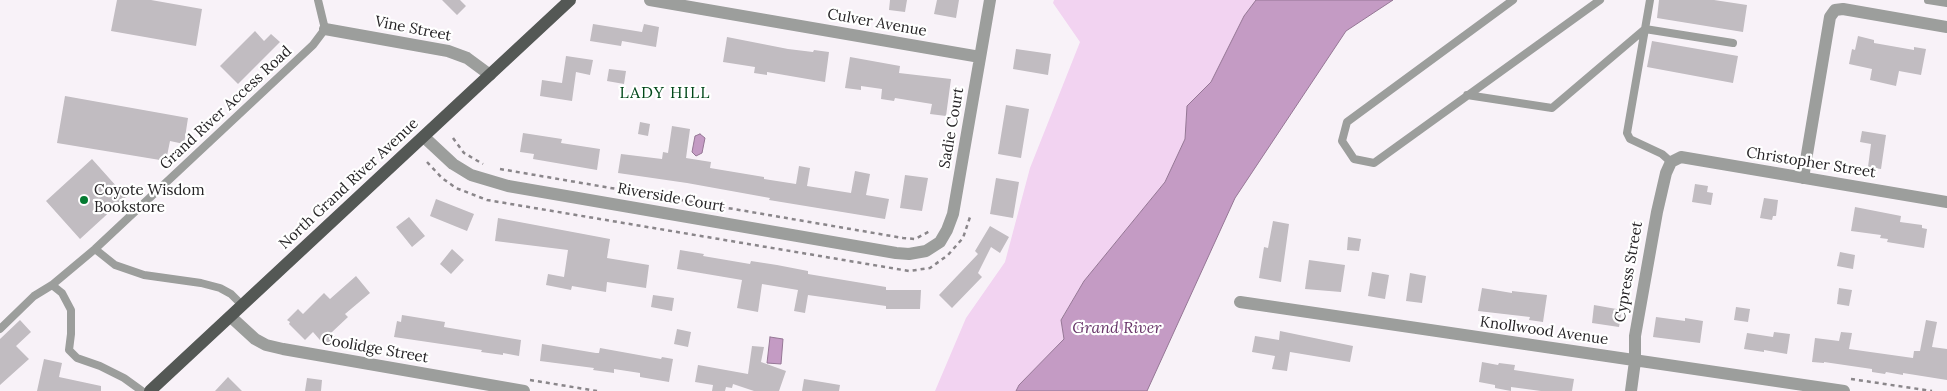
<!DOCTYPE html>
<style>
body{margin:0}
canvas{display:block;background:#f8f2f8}
</style>
<canvas width="1947" height="391"></canvas>
<script>
const ctx = document.querySelector('canvas').getContext('2d');
ctx.lineJoin = 'round';
function paint(path, color) {
  ctx.fillStyle = color;
  ctx.fill(path, 'evenodd');
}
function poly(rows) {
  const path = new Path2D();
  for (const r of rows) {
    path.moveTo(r[0], r[1]);
    for (let i = 2; i < r.length; i += 2) path.lineTo(r[i], r[i + 1]);
  }
  return path;
}
function trace(path, color, width, dash) {
  ctx.strokeStyle = color;
  ctx.lineWidth = width;
  ctx.lineCap = dash ? 'butt' : 'round';
  ctx.setLineDash(dash || []);
  ctx.stroke(path);
}
function label(font, color, halo, rows, align = 'center') {
  ctx.font = font + ' Lora,serif';
  ctx.lineWidth = 4.5;
  ctx.setLineDash([]);
  ctx.textBaseline = 'middle';
  ctx.strokeStyle = halo;
  ctx.fillStyle = color;
  for (const [text, x, y, turn = 0] of rows) {
    ctx.save();
    ctx.translate(x, y);
    ctx.rotate((+turn || 0) * Math.PI / 180);
    ctx.textAlign = isNaN(turn) ? turn : align;
    if (halo) ctx.strokeText(text, 0, 0);
    ctx.fillText(text, 0, 0);
    ctx.restore();
  }
}
const green = poly([
 [1054,0,1256,0,1244,16,1211,82,1187,106,1185,139,1165,182,1084,281,1061,319,1064,339,1019,385,1016,391,935,391,966,318,1005,262,1030,168,1080,42,1053,3]
]);
const water = poly([
 [1256,0,1393,0,1346,31,1235,198,1147,391,1016,391,1019,385,1064,339,1061,320,1084,281,1165,182,1185,139,1187,106,1211,82,1244,16,1256,0],
 [700,134,705,138,702,153,696,156,692,152,695,136,700,134],
 [770,337,783,339,781,364,767,363,770,337]
]);
const building = poly([
 [117,0,151,0,202,9,196,46,111,31],
 [442,0,460,0,466,6,457,15],
 [890,0,907,0,905,12,889,10],
 [937,0,959,0,956,18,934,14],
 [1659,0,1714,0,1747,5,1743,32,1657,18],
 [593,24,642,32,644,24,659,27,656,47,622,41,621,46,590,41],
 [255,31,264,41,271,34,280,42,238,84,220,66],
 [1858,36,1874,40,1874,43,1914,50,1914,47,1926,49,1921,75,1899,71,1896,86,1870,80,1872,69,1849,64,1852,49,1855,50],
 [727,37,788,49,813,52,814,50,829,52,825,82,767,72,767,75,754,73,755,67,723,62],
 [1652,41,1738,56,1733,83,1647,67],
 [1016,49,1051,54,1048,75,1013,69],
 [566,56,593,60,590,75,576,72,572,101,540,96,542,80,562,83],
 [850,57,900,66,899,73,951,79,946,116,930,114,932,104,895,98,894,101,881,99,882,89,861,86,861,90,845,88],
 [609,69,626,71,624,84,607,81],
 [65,96,188,118,184,144,170,141,166,161,57,143],
 [1006,105,1029,109,1021,158,998,154],
 [640,122,650,124,648,136,638,134],
 [672,126,690,129,686,158,711,162,710,168,764,177,764,179,796,184,799,166,810,168,807,186,851,193,855,171,870,174,866,195,889,199,885,219,769,200,770,198,687,183,618,173,621,154,662,159,663,152,668,153],
 [1862,131,1886,135,1881,169,1868,167,1871,144,1860,142],
 [523,133,562,139,561,143,600,149,597,170,533,159,534,154,520,152],
 [92,159,126,197,80,239,46,201],
 [905,175,928,178,922,211,900,208],
 [996,178,1019,182,1013,218,990,214],
 [1695,184,1708,186,1707,192,1713,193,1711,205,1692,202],
 [1764,198,1778,200,1776,216,1773,216,1772,220,1760,218],
 [436,199,474,214,467,231,430,216],
 [1855,207,1901,216,1900,222,1922,225,1922,228,1927,229,1924,248,1887,242,1888,239,1880,238,1881,235,1851,231],
 [409,217,425,236,412,247,396,227],
 [498,218,610,239,607,258,649,265,646,288,607,282,606,292,572,286,571,290,546,285,548,274,564,277,568,250,495,241],
 [1273,221,1289,224,1281,282,1259,278,1264,247,1268,248],
 [990,226,1009,237,1000,253,991,247,978,273,982,277,952,308,939,295,978,254,975,251],
 [1348,237,1361,239,1359,251,1347,250],
 [452,249,464,260,451,274,440,264],
 [680,250,704,254,703,256,750,264,751,261,777,265,808,271,808,274,886,287,886,290,921,290,920,309,886,309,886,306,808,295,805,313,794,311,798,290,762,284,758,312,737,308,742,280,677,269],
 [1840,252,1855,255,1853,269,1837,266],
 [1309,260,1345,265,1341,292,1305,289],
 [1372,272,1389,275,1385,299,1368,296],
 [1410,273,1426,276,1422,303,1406,301],
 [356,276,370,293,345,314,348,317,331,333,336,338,326,347,313,332,305,340,289,324,290,322,287,320,298,309,303,314,324,293,330,299],
 [1482,288,1512,293,1512,291,1547,295,1543,322,1529,320,1530,317,1478,311],
 [1839,288,1852,290,1849,306,1837,304],
 [653,295,674,298,672,311,651,307],
 [1594,305,1622,310,1619,327,1592,323],
 [1736,307,1750,309,1748,322,1734,320],
 [402,315,445,322,444,327,521,340,519,356,503,353,503,355,481,352,482,350,394,337,397,321,401,322],
 [1656,317,1685,321,1685,318,1703,321,1700,343,1653,337],
 [20,320,31,332,16,346,29,359,0,385,0,339],
 [1926,320,1937,322,1932,347,1947,349,1947,380,1903,373,1903,375,1886,372,1885,374,1872,372,1872,369,1824,362,1824,363,1812,362,1815,338,1839,341,1841,332,1852,333,1849,349,1913,358,1914,351,1920,351],
 [677,329,691,332,688,347,674,344],
 [1280,331,1353,346,1350,362,1290,352,1287,371,1272,369,1275,356,1252,352,1255,336,1279,340],
 [1774,332,1790,334,1787,354,1764,350,1764,352,1744,349,1747,333,1773,337],
 [542,344,596,353,599,353,600,348,661,359,662,357,673,359,669,382,640,377,640,373,614,369,614,373,593,370,594,368,540,361],
 [752,346,764,347,761,362,786,371,779,391,754,391,733,384,732,388,726,387,725,391,712,391,713,385,695,382,698,365,748,374],
 [44,359,62,363,59,377,101,386,101,391,37,391],
 [1482,362,1498,365,1499,363,1515,365,1514,370,1574,379,1572,391,1541,391,1511,387,1511,391,1495,388,1495,385,1479,382],
 [228,377,242,391,215,391],
 [307,378,322,380,321,391,305,391],
 [804,379,840,385,839,391,802,391]
]);
const path = poly([
 [453,138,464,153,483,164],
 [427,162,442,178,456,188,487,200,909,271,930,268,948,255,963,238,970,217],
 [500,169,903,238,915,239,930,231],
 [1851,379,1932,391],
 [530,380,597,391]
]);
const lane = poly([
 [1513,0,1347,122,1342,141,1354,159,1374,163,1600,0],
 [1650,0,1627,133,1630,139,1662,154,1671,162],
 [1928,0,1947,3],
 [1467,95,1552,108,1645,29,1733,43],
 [95,249,115,265,144,275,201,283,220,288,231,294,243,306],
 [52,285,62,293,71,310,71,334,69,350,77,358,100,366,124,378,142,391],
 [0,329,34,296,52,285,95,249,313,45,325,29,318,0]
]);
const street = poly([
 [650,0,980,57],
 [325,29,448,51,467,58,490,75],
 [424,137,453,164,471,175,508,186,896,253,909,254,926,251,940,242,947,230,953,214,990,0],
 [1803,178,1830,17,1835,10,1843,9,1947,27],
 [1240,302,1844,391],
 [231,317,255,339,266,345,283,349,524,391],
 [1631,391,1635,361,1635,336,1657,212,1666,173,1671,162,1681,157,1947,202]
]);
const primary = poly([
 [150,391,570,0]
]);
const markers = [
 [84,200,5,"#047a31"]
];
const streetNames = [
 ["Culver Avenue",877,23,10],
 ["Vine Street",413,29,11],
 ["Grand River Access Road",226,108,-43],
 ["Sadie Court",952,128,-80],
 ["Christopher Street",1811,163,9],
 ["North Grand River Avenue",349,184,-43],
 ["Riverside Court",671,198,10],
 ["Cypress Street",1629,272,-80],
 ["Knollwood Avenue",1544,331,8],
 ["Coolidge Street",375,349,10]
];
const poiNames = [
 ["Coyote Wisdom",94,191],
 ["Bookstore",94,208]
];
const neighbourhoodNames = [
 ["LADY HILL",665,93]
];
const waterNames = [
 ["Grand River",1117,328]
];
paint(green, '#f2d3f1');
paint(water, '#c49bc4');
trace(water, '#957795', 1);
paint(building, '#c1bcc1');
trace(path, '#8a868a', 2.5, [4, 4]);
trace(lane, '#9c9e9c', 8);
trace(street, '#9c9e9c', 12);
trace(primary, '#545855', 12);
for (const [x, y, r, color] of markers) {
  const dot = new Path2D();
  dot.arc(x, y, r, 0, 2 * Math.PI);
  ctx.fillStyle = color;
  ctx.fill(dot);
  trace(dot, '#fff', 2);
}
label('15px', '#262426', '#fff', streetNames);
label('15px', '#262426', '#fff', poiNames, 'left');
ctx.letterSpacing = '1px';
label('16px', '#014819', '#fff', neighbourhoodNames);
ctx.letterSpacing = '0px';
label('italic 16px', '#683569', '#fff', waterNames);
</script>
